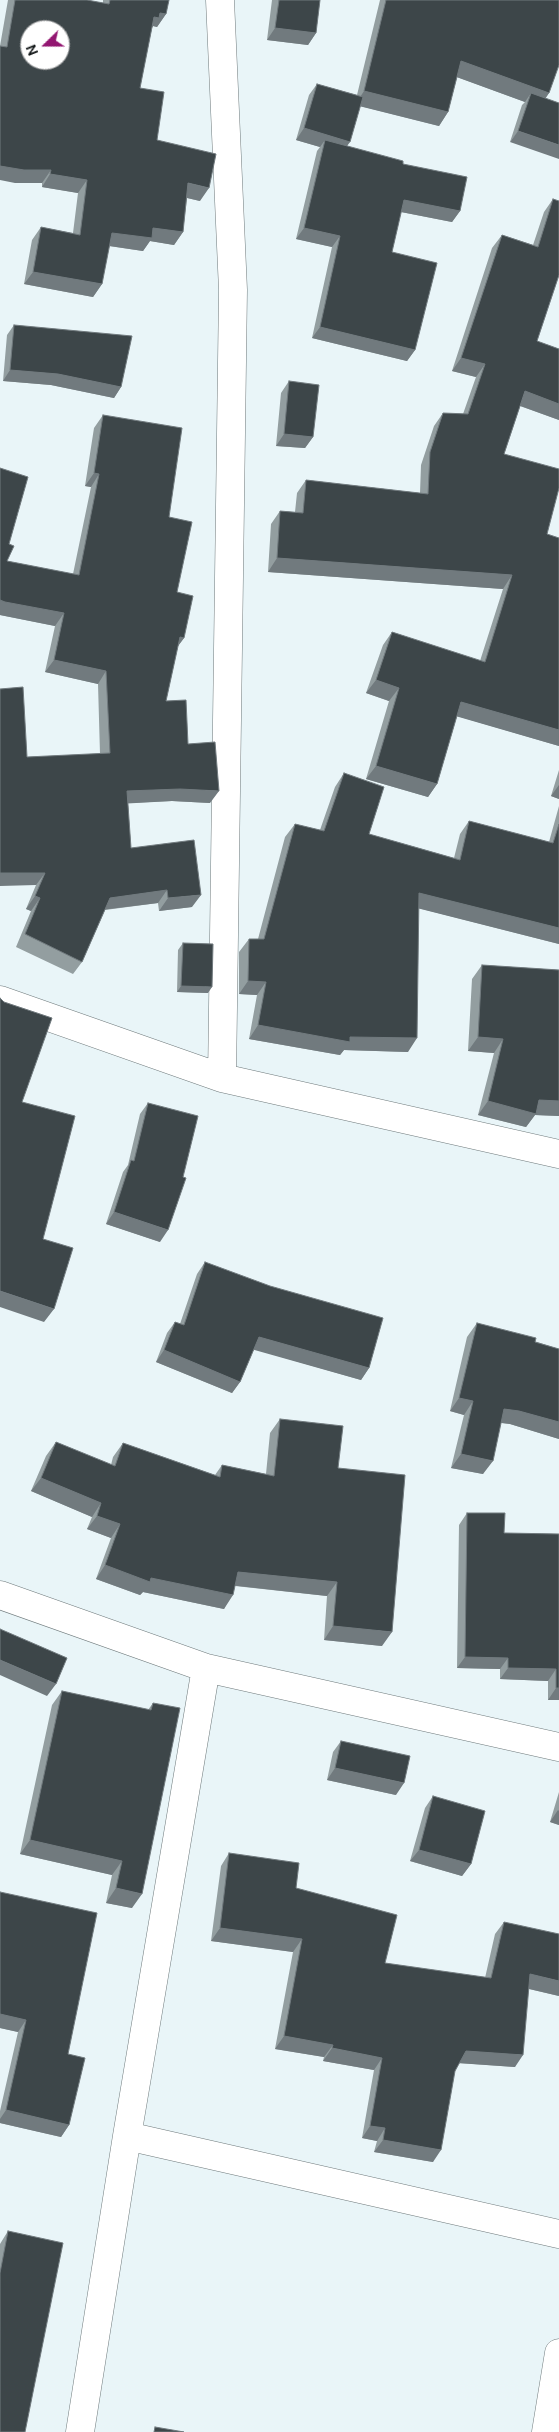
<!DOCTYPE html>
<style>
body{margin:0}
#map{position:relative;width:559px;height:2432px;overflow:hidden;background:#e9f5f8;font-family:"DM Sans",sans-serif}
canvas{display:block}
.north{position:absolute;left:20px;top:20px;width:50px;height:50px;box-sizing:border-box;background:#fff;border:1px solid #a2a3a4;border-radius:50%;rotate:248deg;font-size:14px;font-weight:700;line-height:20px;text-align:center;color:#161a1b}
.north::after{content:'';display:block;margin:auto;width:18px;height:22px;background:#931671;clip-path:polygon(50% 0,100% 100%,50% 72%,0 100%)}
</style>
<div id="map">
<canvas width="559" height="2432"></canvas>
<div class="north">N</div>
</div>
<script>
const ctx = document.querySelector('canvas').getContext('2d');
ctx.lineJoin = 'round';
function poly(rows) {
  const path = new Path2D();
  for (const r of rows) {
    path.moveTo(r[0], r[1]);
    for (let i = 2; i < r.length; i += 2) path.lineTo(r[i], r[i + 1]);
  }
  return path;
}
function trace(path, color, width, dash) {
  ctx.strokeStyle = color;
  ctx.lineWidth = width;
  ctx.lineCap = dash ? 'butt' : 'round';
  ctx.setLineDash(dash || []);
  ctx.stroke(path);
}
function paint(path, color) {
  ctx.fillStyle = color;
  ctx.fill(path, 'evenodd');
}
const minor = poly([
 [220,0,233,290,222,1078,559,1154],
 [0,1000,222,1078],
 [0,1595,206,1668,559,1747],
 [127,2136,559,2234],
 [80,2432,127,2136,206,1668],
 [546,2432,559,2353]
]);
const wall = poly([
 [8,0,87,0,103,3,103,0,169,0,166,14,157,27,153,26,152,28,140,88,157,140,200,201,187,198,183,232,174,245,150,241,143,251,109,246,102,284,93,297,24,284,32,240,41,227,73,233,78,193,42,187,42,183,15,183,0,46],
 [272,0,320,0,316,33,308,45,267,40],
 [380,0,559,0,549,93,510,142,522,105,525,102,457,77,448,112,439,126,360,106,347,146,403,164,460,211,452,222,401,212,392,252,415,350,407,361,312,338,332,247,296,239,317,151,320,147,296,140,309,95,317,84,357,95],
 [553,199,537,341,559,349,559,420,520,406,504,454,547,534,559,746,457,716,437,784,428,797,366,779,389,701,366,693,383,645,392,632,480,661,503,589,268,572,271,524,280,511,295,512,297,493,306,480,420,493,421,465,434,426,443,413,463,414,476,377,452,371,492,248,502,235,533,245,544,212],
 [14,325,121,387,114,398,51,385,3,381,7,335],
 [289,381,313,437,305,448,276,446,281,393],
 [103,415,169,517,177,592,184,638,178,646,166,701,188,744,210,803,172,801,128,803,131,848,192,907,159,911,158,903,105,910,82,962,73,974,16,947,31,911,26,909,36,885,27,757,100,754,98,684,45,672,55,626,0,615,0,468,9,544,7,561,73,574,91,487,85,486,94,428],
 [559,770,559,799,551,796],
 [344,773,369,834,454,858,460,834,469,821,549,842,559,806,559,944,418,908,408,1052,344,1050,340,1055,249,1039,257,995,239,994,239,952,249,939,258,939,285,837,295,824,320,830,335,787],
 [183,943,208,993,177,992,178,950],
 [482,965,559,970,559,1116,535,1115,526,1127,478,1115,494,1053,468,1051,472,979],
 [148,1103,160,1242,106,1224,123,1172,128,1165,140,1114],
 [205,1262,369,1368,361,1380,254,1349,240,1382,232,1393,156,1362,167,1333,175,1322,180,1324,197,1274],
 [477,1323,559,1349,559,1439,510,1424,501,1423,483,1474,451,1468,464,1415,450,1411,467,1337],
 [280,1419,338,1468,382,1646,324,1640,327,1596,235,1586,224,1609,143,1592,140,1595,96,1579,111,1538,87,1529,92,1517,31,1491,46,1456,56,1442,111,1465,113,1457,123,1443,215,1475,222,1465,266,1474,270,1433],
 [467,1513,504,1533,559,1534,559,1700,548,1700,548,1681,500,1679,500,1669,457,1668,459,1525],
 [62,1691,148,1710,153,1703,132,1908,106,1903,112,1875,20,1854,52,1705],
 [341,1741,396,1795,327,1780,333,1752],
 [559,1792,559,1825,550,1822],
 [433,1796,471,1864,462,1876,410,1861,425,1808],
 [229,1853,296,1888,385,1963,485,1978,495,1934,504,1922,559,1996,529,1989,515,2067,459,2063,455,2071,433,2162,374,2152,377,2141,362,2138,374,2070,323,2061,324,2057,275,2049,293,1952,211,1941,221,1866],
 [0,1892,68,2054,69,2125,61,2137,0,2123,0,2111,18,2032,0,2028],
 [8,2231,0,2432,0,2244]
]);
const shadedWall = poly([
 [160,13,166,14,157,27,153,26,150,31,154,17],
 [275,28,316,33,308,45,267,40],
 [461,61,549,93,540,107,531,93,525,102,451,75],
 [364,91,448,112,439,126,355,105],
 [304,128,350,142,342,153,325,140,320,147,296,140],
 [518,131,559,145,559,159,510,142],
 [0,166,51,170,42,183,15,183,0,180],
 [50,174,87,180,78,193,42,187],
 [188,183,209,188,200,201,179,196],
 [404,200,460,211,452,222,396,211],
 [153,228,183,232,174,245,150,241,143,251,103,245,112,233],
 [304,228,340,236,332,247,296,239],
 [33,272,102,284,93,297,24,284],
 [320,327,415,350,407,361,312,338],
 [461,358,485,364,476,377,452,371],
 [10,370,58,374,121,387,114,398,51,385,3,381],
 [525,391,559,404,559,420,515,404],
 [284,434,313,437,305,448,276,446],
 [94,473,99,474,91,487,85,486],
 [277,558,512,575,503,589,268,572],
 [0,600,64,613,55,626,0,615],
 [180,637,184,638,175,650],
 [54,660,106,671,98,684,45,672],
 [376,680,399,688,389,701,366,693],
 [461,702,559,730,559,746,452,715],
 [376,766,437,784,428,797,366,779],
 [559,785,559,799,551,796],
 [180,789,219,791,210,803,172,801,118,804,127,791],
 [0,873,45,873,36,885,0,886],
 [167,890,158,903,101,910,110,898],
 [419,893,559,928,559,944,409,906],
 [201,895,192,907,159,911,168,898],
 [35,896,40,898,31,911,26,909],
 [248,981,266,982,257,995,239,994],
 [181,986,212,987,208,993,177,992],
 [258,1025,417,1038,408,1052,344,1050,340,1055,249,1039],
 [478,1037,503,1039,494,1053,468,1051],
 [539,1100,559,1101,559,1116,535,1115,526,1127,478,1115,488,1101],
 [114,1212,168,1230,160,1242,106,1224],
 [0,1291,54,1309,44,1322,0,1307],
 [259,1337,369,1368,361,1380,251,1349],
 [164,1350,240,1382,232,1393,156,1362],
 [459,1398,473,1401,464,1415,450,1411],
 [504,1409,519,1411,559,1422,559,1439,510,1424,495,1422],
 [461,1454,493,1461,483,1474,451,1468],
 [41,1478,101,1503,92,1517,31,1491],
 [97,1516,120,1524,111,1538,87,1529],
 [105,1565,233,1595,224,1609,143,1592,140,1595,96,1579],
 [238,1572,337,1582,327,1596,229,1585],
 [333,1626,392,1632,382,1646,324,1640],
 [465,1657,508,1658,500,1669,457,1668],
 [0,1660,56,1684,47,1696,0,1675],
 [508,1668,556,1669,548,1681,500,1679],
 [556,1688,559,1688,559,1700,548,1700],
 [335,1768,404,1783,396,1795,327,1780],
 [558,1810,559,1811,559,1825,550,1822],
 [30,1840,122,1861,112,1875,20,1854],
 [419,1850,471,1864,462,1876,410,1861],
 [116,1888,142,1894,132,1908,106,1903],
 [220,1928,302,1939,293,1952,211,1941],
 [530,1974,559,1981,559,1996,521,1987],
 [0,2014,26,2020,18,2032,0,2028],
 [284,2036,333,2045,324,2057,275,2049],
 [332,2048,382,2058,374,2070,323,2061],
 [466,2051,523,2055,515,2067,457,2063],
 [6,2110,69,2125,61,2137,0,2123,0,2119],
 [370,2126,385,2128,377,2141,362,2138],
 [383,2140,441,2150,433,2162,374,2152]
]);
const building = poly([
 [15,0,87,0,109,4,110,0,169,0,166,14,160,13,159,18,154,17,140,88,164,92,157,140,216,154,209,188,188,183,183,232,153,228,152,238,112,233,102,284,33,272,41,227,80,235,87,180,50,174,51,170,24,170,0,166,0,46,7,47,15,0],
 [30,30,60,30,60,60,30,60,30,30],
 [279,0,320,0,316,33,275,28,279,0],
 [386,0,559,0,559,65,549,93,461,61,448,112,364,91,386,0],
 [317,84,363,97,350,142,304,128,317,84],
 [531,93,559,103,559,145,518,131,531,93],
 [325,140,403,161,403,164,467,177,460,211,404,200,392,252,437,263,415,350,320,327,340,236,304,228,325,140],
 [553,199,559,201,559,275,537,341,559,349,559,404,525,391,504,454,559,469,559,488,547,534,559,538,559,730,461,702,437,784,376,766,399,688,376,680,392,632,485,662,512,575,277,558,280,511,303,513,306,480,428,494,430,452,443,413,468,414,485,364,461,358,502,235,538,247,553,199],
 [14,325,132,336,121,387,58,374,10,370,14,325],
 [289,381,319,385,313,437,284,434,289,381],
 [103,415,182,428,169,517,192,522,177,592,193,596,184,638,180,637,166,701,186,700,188,744,215,742,219,791,180,789,127,791,131,848,194,840,201,895,168,898,167,890,110,898,82,962,25,934,40,898,35,896,45,873,0,873,0,689,23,687,27,757,110,753,106,671,54,660,64,613,5,602,0,600,0,468,28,477,9,544,14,546,7,561,79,575,99,474,94,473,103,415],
 [344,773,384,787,369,834,460,860,469,821,553,843,559,824,559,928,419,893,417,1038,350,1037,350,1042,258,1025,266,982,248,981,249,939,264,939,295,824,324,831,344,773],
 [183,943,213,944,212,987,181,986,183,943],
 [482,965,559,970,559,1101,539,1100,536,1114,488,1101,503,1039,478,1037,482,965],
 [0,998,4,1002,52,1018,22,1102,75,1116,43,1239,73,1248,54,1309,0,1291,0,998],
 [148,1103,198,1116,183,1177,186,1178,168,1230,114,1212,131,1160,134,1161,148,1103],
 [205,1262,270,1286,383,1318,369,1368,259,1337,240,1382,164,1350,175,1322,184,1325,205,1262],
 [477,1323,536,1338,535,1342,559,1349,559,1422,519,1411,504,1409,493,1461,461,1454,473,1401,459,1398,477,1323],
 [280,1419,343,1426,338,1468,405,1475,392,1632,333,1626,337,1582,238,1572,233,1595,151,1578,150,1582,105,1565,120,1524,97,1516,101,1503,41,1478,56,1442,115,1466,123,1443,220,1477,222,1465,274,1476,280,1419],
 [467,1513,505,1513,504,1533,559,1534,559,1688,556,1688,556,1669,508,1668,508,1658,465,1657,467,1513],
 [0,1629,67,1658,56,1684,0,1660,0,1629],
 [62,1691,151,1710,153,1703,180,1708,142,1894,116,1888,122,1861,30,1840,62,1691],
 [341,1741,410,1756,404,1783,335,1768,341,1741],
 [433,1796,485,1811,471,1864,419,1850,433,1796],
 [229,1853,299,1863,296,1888,397,1915,385,1963,491,1978,504,1922,559,1934,559,1981,530,1974,523,2055,466,2051,455,2071,441,2150,383,2140,385,2128,370,2126,382,2058,332,2048,333,2045,284,2036,302,1939,220,1928,229,1853],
 [0,1892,97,1913,68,2054,85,2058,69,2125,6,2110,26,2020,0,2014,0,1892],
 [8,2231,63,2243,25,2432,0,2432,0,2273,8,2231],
 [155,2427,184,2432,154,2432,155,2427]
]);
trace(minor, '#6f7a7c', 29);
trace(minor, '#fff', 28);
paint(wall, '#939ea0');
paint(shadedWall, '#717a7e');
paint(building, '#3d4649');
trace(building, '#717a7e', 1);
</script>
